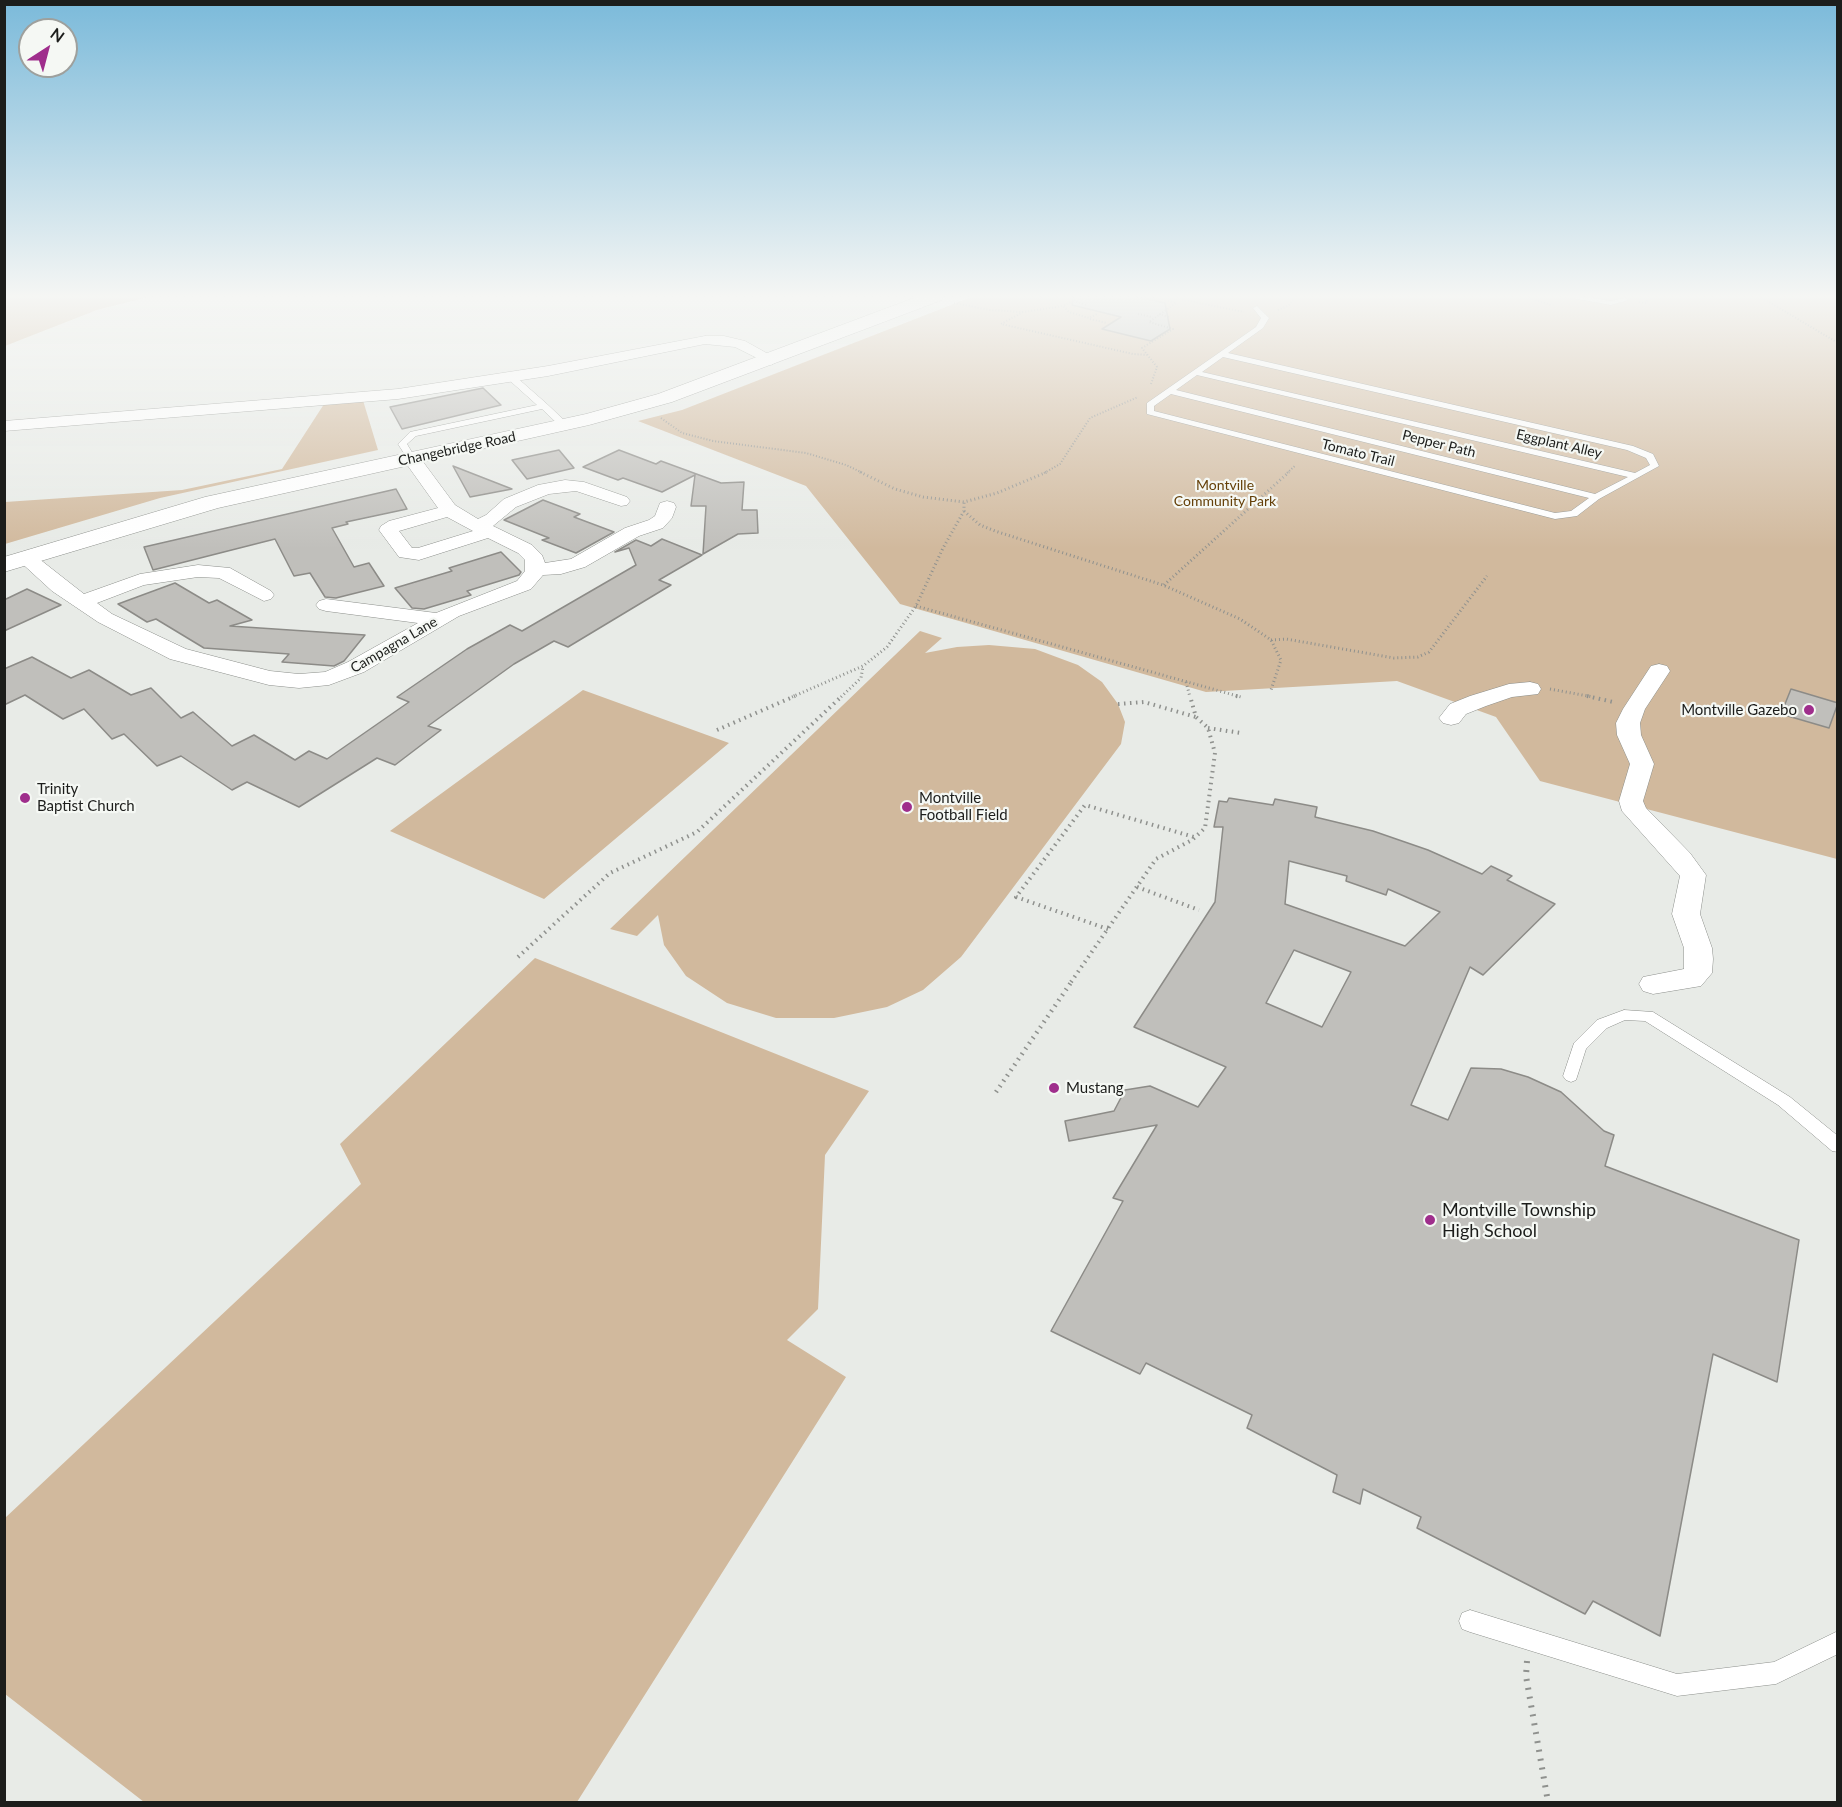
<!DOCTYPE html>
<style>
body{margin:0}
#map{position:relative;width:1842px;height:1807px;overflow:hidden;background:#e8ebe7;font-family:Lato,sans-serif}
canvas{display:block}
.frame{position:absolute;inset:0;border:6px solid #1c1d1b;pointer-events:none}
.north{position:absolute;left:18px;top:18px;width:60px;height:60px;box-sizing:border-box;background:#f5f8f4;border:2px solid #9ea09d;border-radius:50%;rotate:36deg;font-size:16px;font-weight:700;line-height:24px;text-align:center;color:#1c1d1b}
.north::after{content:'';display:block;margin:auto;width:21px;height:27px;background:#9f2e8c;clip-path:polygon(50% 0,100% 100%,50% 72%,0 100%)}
</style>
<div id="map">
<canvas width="1842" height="1807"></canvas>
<div class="frame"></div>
<div class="north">N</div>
</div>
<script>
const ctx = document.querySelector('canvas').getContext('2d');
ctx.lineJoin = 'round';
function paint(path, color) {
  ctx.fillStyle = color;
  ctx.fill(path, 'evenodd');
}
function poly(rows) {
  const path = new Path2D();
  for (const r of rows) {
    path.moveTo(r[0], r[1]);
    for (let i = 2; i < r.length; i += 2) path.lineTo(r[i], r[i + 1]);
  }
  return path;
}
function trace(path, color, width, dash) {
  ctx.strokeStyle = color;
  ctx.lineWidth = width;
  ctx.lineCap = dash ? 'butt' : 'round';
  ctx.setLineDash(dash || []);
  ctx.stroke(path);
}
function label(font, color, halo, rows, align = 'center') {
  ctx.font = font + ' Lato,sans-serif';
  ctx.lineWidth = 4.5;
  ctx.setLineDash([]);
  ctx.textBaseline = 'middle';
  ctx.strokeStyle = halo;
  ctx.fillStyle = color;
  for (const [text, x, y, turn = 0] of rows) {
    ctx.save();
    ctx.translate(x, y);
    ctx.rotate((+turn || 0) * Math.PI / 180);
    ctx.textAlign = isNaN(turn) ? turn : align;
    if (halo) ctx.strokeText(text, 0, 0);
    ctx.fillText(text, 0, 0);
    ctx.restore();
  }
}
const green = poly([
 [5,296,152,296,97,310,5,346],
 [974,296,1837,296,1837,859,1540,781,1496,717,1397,681,1206,692,900,604,806,486,638,421,682,410],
 [362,397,378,450,160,498,5,544,5,502,182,490,282,469,326,401],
 [920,631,942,638,925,653,957,647,989,645,1035,649,1078,665,1102,682,1118,704,1125,722,1121,744,961,957,923,990,887,1007,834,1018,776,1018,727,1003,686,976,664,945,658,915,637,936,610,929],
 [583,690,729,743,544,899,390,831],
 [535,958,869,1091,825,1155,818,1309,787,1340,846,1377,577,1802,144,1802,5,1694,5,1518,361,1184,340,1144]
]);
const building = poly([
 [1073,296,1135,296,1165,303,1170,329,1151,341,1102,329,1121,317,1072,305,1073,296],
 [483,388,501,405,402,429,390,407,483,388],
 [559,450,574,468,527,479,512,460,559,450],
 [619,450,656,464,661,461,721,483,744,482,742,510,757,510,758,533,738,534,703,554,706,506,691,506,695,475,662,492,623,478,618,480,583,467,619,450],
 [453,466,512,489,470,497,453,466],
 [396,489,407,509,346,522,348,524,332,528,354,567,369,563,384,586,336,598,325,597,310,573,294,576,275,539,153,570,144,547,396,489],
 [543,500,580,514,574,517,614,532,576,553,542,540,549,538,504,520,543,500],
 [662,539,702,555,659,580,671,585,568,647,554,641,514,664,428,726,441,730,395,765,377,758,299,807,247,782,232,790,181,756,157,766,124,734,112,739,84,709,63,719,25,695,4,705,4,669,32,657,71,678,89,670,131,695,151,688,181,718,193,712,232,746,254,735,295,760,309,751,327,759,409,702,397,697,467,649,510,625,522,631,636,565,629,548,615,552,636,540,651,546,662,539],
 [501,552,521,572,519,575,467,591,471,595,424,609,412,608,395,588,452,571,449,568,501,552],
 [175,583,209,603,217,600,252,620,230,626,365,635,344,661,334,666,282,662,289,654,204,648,156,619,147,622,118,604,175,583],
 [27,589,61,605,4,631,4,600,27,589],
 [1791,689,1838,703,1829,728,1781,714,1791,689],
 [1229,798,1273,805,1275,799,1317,807,1315,817,1373,831,1428,850,1482,874,1491,866,1512,876,1507,880,1555,904,1483,975,1470,967,1411,1105,1448,1120,1471,1068,1501,1069,1528,1077,1561,1092,1604,1131,1614,1135,1605,1166,1799,1240,1777,1382,1713,1354,1660,1636,1593,1601,1585,1614,1417,1528,1421,1517,1363,1489,1360,1504,1333,1492,1337,1475,1247,1428,1252,1415,1146,1363,1140,1374,1051,1331,1123,1201,1113,1198,1157,1125,1069,1141,1065,1121,1114,1111,1125,1090,1150,1086,1198,1107,1226,1067,1134,1027,1215,902,1223,827,1214,827,1219,801,1227,802,1229,798],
 [1289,861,1347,876,1346,881,1386,895,1388,889,1440,912,1405,946,1285,904,1289,861],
 [1294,950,1351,972,1322,1027,1266,1003,1294,950]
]);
const pathFar4 = poly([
 [1041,296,1050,300,1062,296],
 [1080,296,1073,301,1088,305],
 [1147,296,1156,298],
 [1524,296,1551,305],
 [1759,296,1838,343],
 [1154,300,1156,298,1169,301,1175,298,1244,312],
 [1073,301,1063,306,1069,312,1089,318,1097,314],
 [1639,302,1646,303,1649,296],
 [954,303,990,310,1023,312,1063,306],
 [1278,310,1289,305,1295,296],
 [1023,312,1001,324,1133,354,1147,355],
 [1138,314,1152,317],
 [1159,314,1169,317],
 [1090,319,1107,323],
 [1151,384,1157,367,1142,348,1173,329,1149,322,1176,303,1169,301],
 [661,418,682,433,713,441,806,453,846,465,863,473],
 [1044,473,1060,464,1090,418,1138,397],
 [1287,473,1296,465]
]);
const pathFar3 = poly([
 [860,472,895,489,923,497,964,502,997,493,1047,472],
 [964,511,980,525,995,531,1163,585,1240,619,1271,640,1281,660,1271,690],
 [1164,585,1289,472],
 [916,606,1241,697],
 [1271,640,1286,639,1394,658,1418,657,1429,652,1487,576],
 [1186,682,1190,697],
 [1550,689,1593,697],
 [792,697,863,666,887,647,916,606,943,548,964,511,964,502],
 [841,697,861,678,863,666]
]);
const pathFar2 = poly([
 [1236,696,1241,697],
 [1587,696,1613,702],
 [1118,704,1144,702,1196,717],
 [1208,728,1241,733],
 [717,730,795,696],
 [1137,887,1199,910],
 [1108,929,1016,897,1085,805,1194,837],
 [518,957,610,873,697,832,842,696],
 [1071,982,1156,859,1192,840,1205,828,1215,753,1208,728,1196,717,1190,696]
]);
const pathFar1 = poly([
 [996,1092,1072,981]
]);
const path = poly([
 [1527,1661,1526,1676,1548,1802]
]);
const lane = poly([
 [1561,296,1580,296,1611,301,1625,298,1628,300,1611,305,1561,296],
 [1257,306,1269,318,1263,328,1228,353,1633,446,1653,454,1659,466,1599,499,1577,516,1555,519,1147,414,1147,403,1256,327,1261,318,1253,308,1257,306],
 [1223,357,1627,450,1646,458,1650,465,1635,473,1202,372,1223,357],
 [1197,375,1628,477,1595,494,1176,390,1197,375],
 [1171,394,1589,498,1571,511,1555,513,1154,411,1154,406,1171,394],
 [508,375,514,375,547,404,567,423,567,427,561,427,542,409,416,436,407,444,416,459,409,461,398,444,410,432,537,405,508,379,508,375],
 [1624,1010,1653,1012,1790,1097,1838,1136,1838,1152,1832,1151,1778,1105,1645,1021,1625,1020,1607,1028,1586,1049,1576,1080,1571,1082,1566,1080,1563,1076,1574,1043,1597,1020,1624,1010],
 [1470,1610,1677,1674,1774,1662,1838,1631,1838,1654,1776,1684,1677,1696,1470,1632,1462,1629,1459,1621,1462,1613,1470,1610]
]);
const street = poly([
 [705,336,724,336,745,341,779,360,771,365,735,347,705,344,548,376,398,399,4,431,4,421,398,389,548,366,705,336],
 [412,454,418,455,455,505,478,519,486,515,504,499,538,485,565,480,584,482,627,497,630,501,627,505,621,506,576,491,549,494,516,507,493,526,532,545,542,555,545,563,571,559,625,528,649,520,655,516,660,503,667,501,674,503,676,507,672,518,663,528,639,536,585,567,561,574,543,575,531,589,459,616,364,672,329,685,299,688,269,685,170,659,98,622,52,591,16,558,19,554,26,552,33,554,84,594,140,574,198,565,230,568,271,591,274,595,271,599,264,601,219,578,198,577,144,585,97,603,112,614,186,649,270,671,299,674,325,672,348,662,418,623,326,611,319,609,316,605,319,601,326,599,436,613,517,581,525,571,525,560,518,553,488,538,419,560,399,557,379,530,381,526,389,521,438,508,403,459,406,455,412,454],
 [447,517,473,531,418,548,412,548,399,531,447,517],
 [1659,664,1667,666,1670,671,1645,709,1640,723,1641,735,1654,764,1643,801,1646,808,1690,853,1706,875,1700,914,1712,948,1713,959,1712,973,1701,986,1653,994,1643,991,1639,984,1643,977,1684,969,1684,948,1672,914,1680,876,1622,811,1619,801,1630,764,1617,735,1616,723,1623,709,1651,666,1659,664],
 [1530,682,1538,684,1541,689,1538,694,1512,697,1486,706,1466,714,1459,723,1451,725,1443,723,1439,718,1450,704,1470,696,1509,684,1530,682]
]);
const secondary = poly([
 [919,296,944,296,942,300,672,402,589,425,218,508,4,572,4,557,205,497,586,414,658,394,919,296]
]);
const markers = [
 [1809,710,6,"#9f2e8c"],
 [25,798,6,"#9f2e8c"],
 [907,807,6,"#9f2e8c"],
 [1054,1088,6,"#9f2e8c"],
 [1430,1220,6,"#9f2e8c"]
];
const farStreetnames = [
 ["Pepper Path",1439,444,14],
 ["Eggplant Alley",1559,444,13],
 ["Changebridge Road",457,449,-12],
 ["Tomato Trail",1358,453,14],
 ["Campagna Lane",394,645,-30]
];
const farParknames = [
 ["Montville",1225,485],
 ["Community Park",1225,501]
];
const poiNames = [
 ["Montville Gazebo",1797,710,"right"],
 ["Trinity",37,789],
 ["Baptist Church",37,806],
 ["Montville",919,798],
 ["Football Field",919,815],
 ["Mustang",1066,1088]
];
const nearPoinames = [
 ["Montville Township",1442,1210],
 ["High School",1442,1231]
];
paint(green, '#d1b99d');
paint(building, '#c0bfbb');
trace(building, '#8c8b87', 1.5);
trace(lane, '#8c8f8b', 1);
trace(street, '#8c8f8b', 1);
trace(secondary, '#8c8f8b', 1);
trace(pathFar4, '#8f918e', 2, [1, 2]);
trace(pathFar3, '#8f918e', 3, [1, 3]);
trace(pathFar2, '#8f918e', 4, [1.5, 4.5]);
trace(pathFar1, '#8f918e', 4.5, [1.5, 5]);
trace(path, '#8f918e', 6, [2, 7]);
paint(lane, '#fff');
paint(street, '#fff');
paint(secondary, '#fff');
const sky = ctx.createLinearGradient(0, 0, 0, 549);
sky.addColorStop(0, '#7bbada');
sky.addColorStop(0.54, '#f5f6f4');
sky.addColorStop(1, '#f5f6f400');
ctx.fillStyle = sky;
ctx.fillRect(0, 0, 1842, 549);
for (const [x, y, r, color] of markers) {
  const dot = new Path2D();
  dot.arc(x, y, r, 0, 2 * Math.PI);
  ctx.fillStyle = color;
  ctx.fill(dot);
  trace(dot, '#f5f8f4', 2);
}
label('14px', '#1c1d1b', '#f5f8f4', farStreetnames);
label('14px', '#654009', '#f5f8f4', farParknames);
label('15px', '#1c1d1b', '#f5f8f4', poiNames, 'left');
label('18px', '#1c1d1b', '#f5f8f4', nearPoinames, 'left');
</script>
